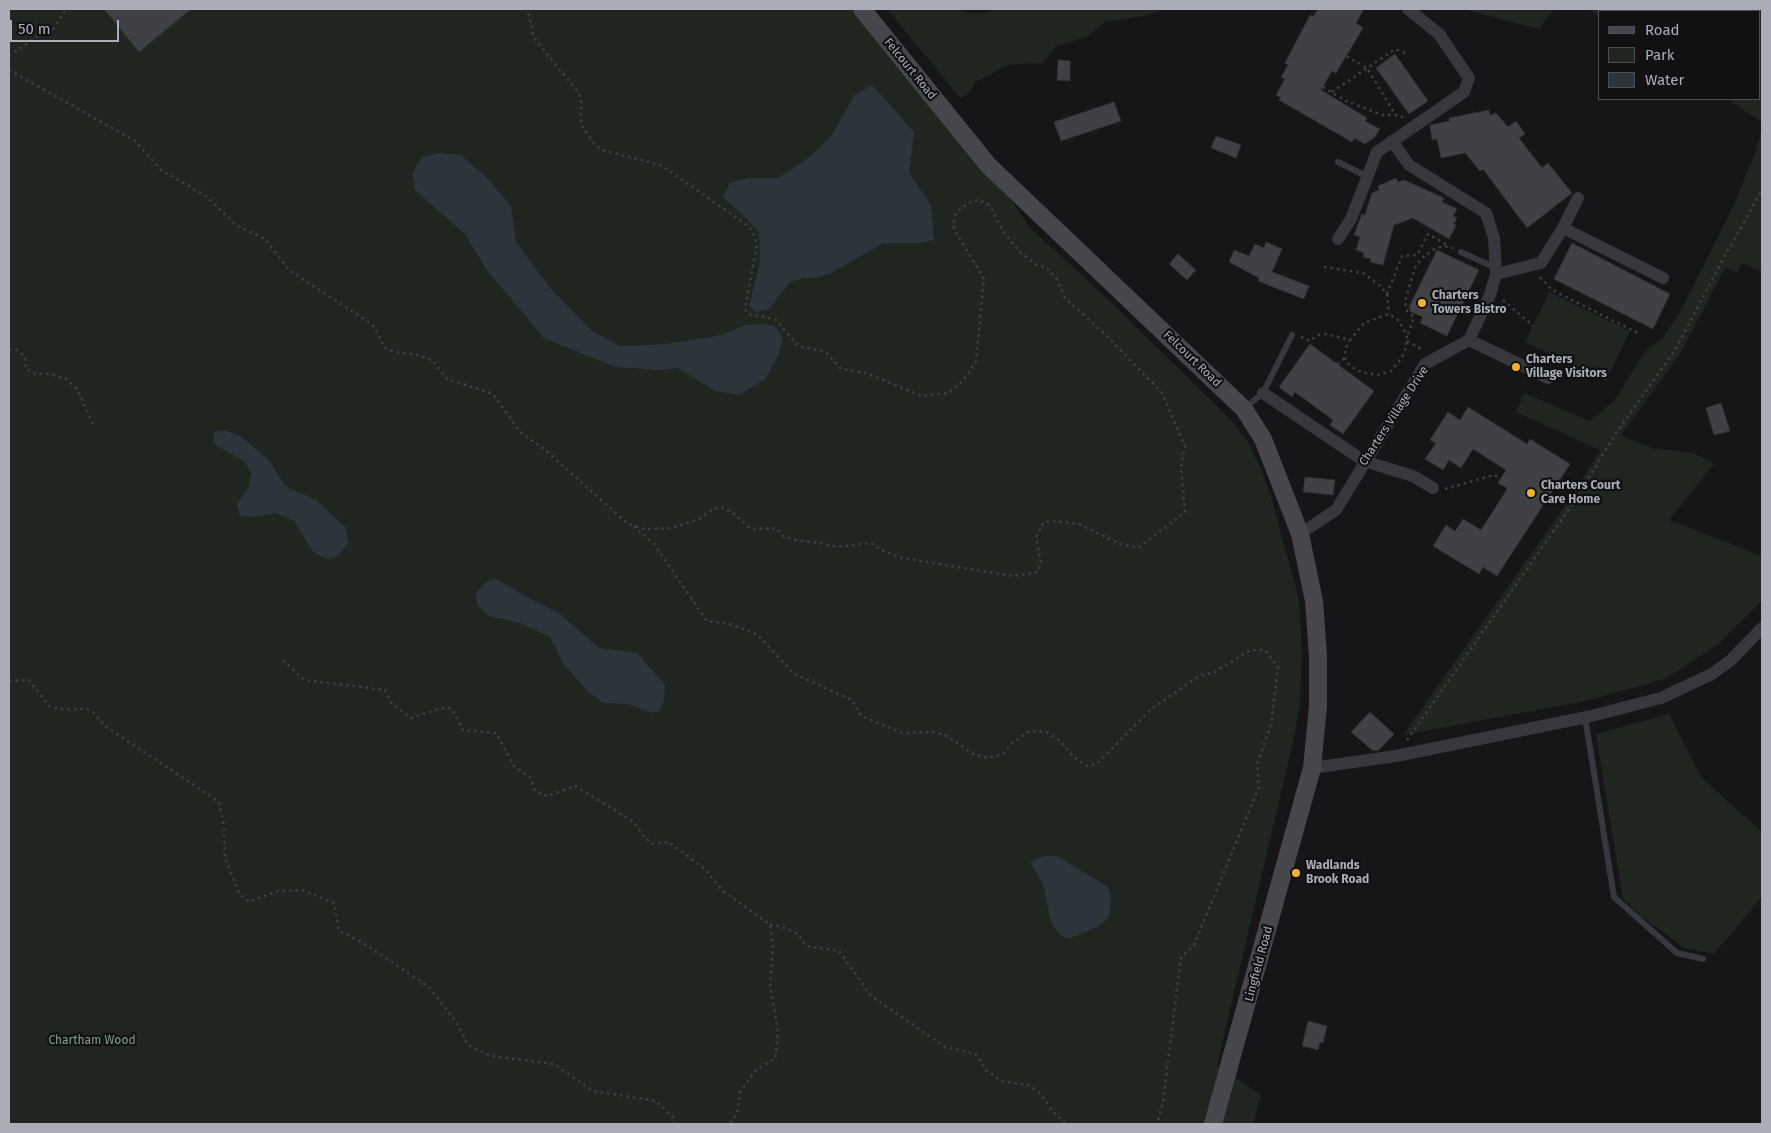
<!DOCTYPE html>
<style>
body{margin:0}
#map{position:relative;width:1771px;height:1133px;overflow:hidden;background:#161618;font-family:"Fira Sans",sans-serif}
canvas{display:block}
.frame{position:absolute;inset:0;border:10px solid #a8adb8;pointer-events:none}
.legend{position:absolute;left:1598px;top:10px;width:162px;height:90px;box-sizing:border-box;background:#111113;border:1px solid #4d4f55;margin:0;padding:6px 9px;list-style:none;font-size:15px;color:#a8adb8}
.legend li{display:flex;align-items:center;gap:10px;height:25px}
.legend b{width:25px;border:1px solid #4d4f55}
.scale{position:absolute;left:10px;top:20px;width:109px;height:22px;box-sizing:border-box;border:2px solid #a8adb8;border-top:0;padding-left:6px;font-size:15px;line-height:18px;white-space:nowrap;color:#a8adb8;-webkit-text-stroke:4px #111113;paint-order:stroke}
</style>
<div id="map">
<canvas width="1771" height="1133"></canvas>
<div class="frame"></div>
<ul class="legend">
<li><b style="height:6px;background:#45474d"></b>Road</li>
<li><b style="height:14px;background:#1e261f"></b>Park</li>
<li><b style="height:14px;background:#2c353c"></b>Water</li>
</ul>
<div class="scale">50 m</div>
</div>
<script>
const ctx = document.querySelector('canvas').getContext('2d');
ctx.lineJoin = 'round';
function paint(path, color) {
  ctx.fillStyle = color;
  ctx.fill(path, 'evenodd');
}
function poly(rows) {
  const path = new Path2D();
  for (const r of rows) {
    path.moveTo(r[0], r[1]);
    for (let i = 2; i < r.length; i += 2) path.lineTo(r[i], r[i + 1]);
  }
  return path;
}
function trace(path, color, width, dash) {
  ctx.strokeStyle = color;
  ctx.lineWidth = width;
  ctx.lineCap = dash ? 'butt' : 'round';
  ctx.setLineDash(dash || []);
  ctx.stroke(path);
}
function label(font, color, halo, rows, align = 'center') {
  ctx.font = font + ' "Fira Sans",sans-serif';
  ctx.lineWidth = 4.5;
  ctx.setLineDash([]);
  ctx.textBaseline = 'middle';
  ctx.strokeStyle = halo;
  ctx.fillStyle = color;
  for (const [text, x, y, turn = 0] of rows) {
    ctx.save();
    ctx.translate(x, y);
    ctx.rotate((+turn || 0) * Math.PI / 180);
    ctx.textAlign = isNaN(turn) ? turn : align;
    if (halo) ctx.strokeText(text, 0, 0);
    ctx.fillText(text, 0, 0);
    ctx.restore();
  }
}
const green = poly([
 [9,9,862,9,988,165,1030,228,1093,285,1230,419,1247,440,1262,471,1273,503,1299,600,1302,654,1300,703,1294,738,1217,1065,1261,1095,1253,1124,9,1124],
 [887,9,960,9,967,13,986,13,994,9,1163,9,1145,16,1105,22,1087,37,1056,46,1043,63,1008,65,975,82,973,84,974,87,961,99],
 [1462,9,1554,9,1539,29],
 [1588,9,1762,9,1762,122,1727,99,1760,99,1760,11,1600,11,1600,17],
 [1762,129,1762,272,1741,263,1737,273,1725,268,1680,354,1621,435,1651,448,1694,453,1714,464,1669,520,1762,556,1762,600,1719,644,1665,679,1585,701,1403,735,1570,499,1600,450,1516,412,1524,393,1590,421,1614,401,1646,350,1664,337,1680,312,1733,207,1755,154],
 [1549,292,1630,331,1606,381,1525,342],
 [1669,714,1702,778,1762,832,1762,897,1714,954,1685,948,1641,916,1623,898,1596,734]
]);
const water = poly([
 [872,85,914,132,909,173,931,205,934,240,920,243,883,243,831,273,816,278,804,278,790,282,768,310,756,312,749,306,760,262,759,232,746,218,723,197,730,183,748,178,778,178,806,160,831,137,854,96],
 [440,153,461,155,489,180,511,206,516,242,550,288,592,331,620,346,668,344,721,335,745,325,764,324,774,326,783,337,778,356,765,379,739,395,715,391,678,368,660,370,615,367,544,338,486,269,466,235,415,190,412,174,422,157],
 [224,430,240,436,268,459,285,486,317,501,346,528,348,543,339,555,329,560,314,553,294,521,276,513,252,517,240,516,237,504,249,486,251,473,245,462,214,444,214,432],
 [495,578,525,596,559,613,599,648,637,653,665,685,664,700,660,711,651,713,629,704,604,703,588,692,563,663,550,637,520,623,488,616,477,604,476,593,485,583],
 [1046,856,1057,856,1108,887,1111,896,1110,912,1107,919,1097,927,1069,939,1059,934,1051,922,1043,884,1031,863,1037,858]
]);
const building = poly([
 [104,9,191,9,139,52,104,9],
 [1318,9,1364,9,1356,23,1363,28,1336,73,1332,71,1321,90,1367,118,1365,121,1380,129,1375,137,1365,144,1354,138,1352,142,1279,100,1281,98,1276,95,1285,79,1281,77,1288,65,1285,63,1310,15,1313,17,1318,9],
 [1395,54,1428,101,1409,114,1376,68,1395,54],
 [1058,60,1070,61,1070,81,1057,80,1058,60],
 [1114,102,1121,121,1061,141,1054,122,1114,102],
 [1489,110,1490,115,1496,113,1508,127,1516,121,1525,134,1519,138,1542,168,1548,163,1572,193,1527,228,1483,169,1480,171,1465,153,1441,158,1437,139,1432,140,1430,125,1450,121,1449,118,1489,110],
 [1216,136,1241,145,1236,158,1211,148,1216,136],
 [1396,178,1398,182,1404,180,1444,198,1442,202,1457,209,1453,216,1457,218,1454,224,1456,226,1449,239,1413,218,1394,225,1383,265,1370,262,1371,259,1363,257,1364,253,1356,250,1360,237,1354,235,1362,214,1365,215,1372,193,1379,190,1378,186,1396,178],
 [1266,242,1282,249,1272,272,1309,286,1304,299,1258,281,1259,278,1229,262,1234,250,1249,256,1255,244,1264,248,1266,242],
 [1572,243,1670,294,1653,329,1554,279,1572,243],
 [1437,250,1479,270,1447,336,1420,323,1423,317,1411,312,1409,307,1437,250],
 [1178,254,1196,270,1187,280,1169,264,1178,254],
 [1310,344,1374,391,1343,434,1330,425,1333,420,1295,392,1292,397,1279,387,1310,344],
 [1721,403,1730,431,1714,435,1706,408,1721,403],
 [1468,407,1527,444,1530,439,1570,464,1497,576,1483,567,1479,574,1433,546,1446,525,1455,531,1463,519,1481,530,1506,491,1507,488,1498,483,1506,470,1473,449,1461,468,1449,460,1443,470,1425,459,1436,443,1430,440,1448,412,1460,420,1468,407],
 [1305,477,1335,480,1333,495,1303,492,1305,477],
 [1370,712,1394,734,1379,750,1373,751,1351,732,1370,712],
 [1308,1021,1327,1026,1323,1043,1320,1042,1318,1050,1302,1046,1308,1021]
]);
const path = poly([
 [1341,53,1367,68,1395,114],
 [9,56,41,34,53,30,66,9],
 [9,70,135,141,161,170,206,196,236,225,265,239,289,270,373,325,385,348,395,352,419,355,433,361,447,379,493,394,520,432,545,450,628,524,645,529,672,528,699,519,712,510,721,507,733,513,751,529,776,528,783,536,794,540,820,543,838,547,871,543,881,550,902,558,1013,576,1038,572,1041,562,1036,538,1044,522,1054,521,1079,524,1120,544,1138,548,1185,512,1181,468,1185,446,1162,393,1106,335,1065,298,1056,278,1048,269,1035,264,1021,253,1005,234,989,205,979,200,968,203,956,213,954,219,954,229,984,279,976,361,963,381,949,393,922,396,866,373,841,369,826,352,798,346,775,319,748,314,745,309,757,244,752,230,747,225,661,165,602,150,596,146,581,125,581,98,578,92,534,38,528,11,525,9],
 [1323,87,1346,101,1382,115,1396,115,1403,117],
 [1332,92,1395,49,1407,54],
 [1324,267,1363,273,1379,285,1387,294,1389,314],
 [1540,277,1552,290,1638,333],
 [1387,294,1402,256,1417,255,1428,234,1449,246],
 [1503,300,1533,326],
 [1408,334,1414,317,1407,311,1405,301,1415,268,1422,258,1433,250,1443,246,1453,248],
 [1301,337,1310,341,1318,335,1325,334,1350,340,1364,323,1389,314,1399,321,1407,336,1406,348,1401,359,1391,371,1377,375,1361,372,1350,366,1345,358,1345,349,1350,340],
 [1407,341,1423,350],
 [9,350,17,350,25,357,26,369,36,374,50,374,66,379,77,389,93,424],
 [1337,364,1345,358],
 [1445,489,1494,475,1501,478],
 [634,526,654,544,707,621,731,624,758,635,794,674,852,700,861,716,902,733,934,732,947,736,973,754,989,758,1003,754,1011,744,1030,731,1046,732,1059,740,1074,757,1087,766,1097,764,1150,710,1199,676,1215,672,1250,650,1265,650,1278,667,1271,725,1257,764,1259,787,1194,945,1181,957,1163,1103,1157,1124],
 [283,660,304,680,385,690,392,704,411,718,438,709,451,708,463,730,496,733,514,766,530,777,535,791,547,796,575,786,634,822,644,837,653,844,669,842,705,869,722,890,770,925,773,948,770,985,778,1032,775,1059,757,1069,747,1082,740,1092,737,1113,730,1124],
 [9,681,29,680,49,706,61,709,87,709,94,713,105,726,219,802,224,827,225,858,239,893,249,902,278,891,302,890,334,903,339,931,360,941,429,987,456,1022,468,1045,491,1056,554,1064,593,1091,656,1101,672,1116,675,1124],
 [1407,740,1574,502,1616,433,1675,350,1721,263,1762,190],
 [770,925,780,926,798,934,806,946,839,951,871,996,945,1047,976,1054,987,1071,1001,1081,1028,1085,1040,1093,1053,1112,1066,1124]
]);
const lane = poly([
 [1338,162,1366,176],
 [1461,252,1496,268],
 [1245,408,1263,393,1292,335],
 [1585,717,1614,897,1677,953,1703,959]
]);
const street = poly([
 [1563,228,1663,278],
 [1338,239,1351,219,1377,152,1464,92,1469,78,1439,34,1408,9],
 [1496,274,1541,263,1563,228,1578,198],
 [1469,340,1548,378],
 [1263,393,1364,461,1413,476,1433,488],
 [1300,534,1336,510,1425,364,1469,340,1490,295,1496,274,1494,238,1486,213,1409,165,1392,141],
 [1312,768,1396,756,1587,717,1661,698,1712,674,1731,660,1762,628]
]);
const secondary = poly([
 [862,9,988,165,1244,409,1263,439,1300,534,1314,601,1318,656,1318,706,1312,768,1213,1124]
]);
const markers = [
 [1422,303,5,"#f2b134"],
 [1516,367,5,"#f2b134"],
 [1531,493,5,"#f2b134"],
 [1296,873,5,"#f2b134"]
];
const streetNames = [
 ["Felcourt Road",910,69,51],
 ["Felcourt Road",1192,359,44],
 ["Charters Village Drive",1394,416,-57],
 ["Lingfield Road",1259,964,-75]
];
const poiNames = [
 ["Charters",1432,296],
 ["Towers Bistro",1432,310],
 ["Charters",1526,360],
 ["Village Visitors",1526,374],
 ["Charters Court",1541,486],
 ["Care Home",1541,500],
 ["Wadlands",1306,866],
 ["Brook Road",1306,880]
];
const parkNames = [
 ["Chartham Wood",92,1041]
];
paint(green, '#1e261f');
paint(water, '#2c353c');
paint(building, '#404145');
trace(building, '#303034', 1);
trace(path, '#3d3f44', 2.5, [2.5, 4]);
trace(lane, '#37383d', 6);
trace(street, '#37383d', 12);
trace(secondary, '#45474d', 18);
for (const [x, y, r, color] of markers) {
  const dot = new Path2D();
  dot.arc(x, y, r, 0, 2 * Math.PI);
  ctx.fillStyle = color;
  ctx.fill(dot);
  trace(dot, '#111113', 2);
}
label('12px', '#a8adb8', '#111113', streetNames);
label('bold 12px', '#a8adb8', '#111113', poiNames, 'left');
label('12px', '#7fa381', '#111113', parkNames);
</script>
